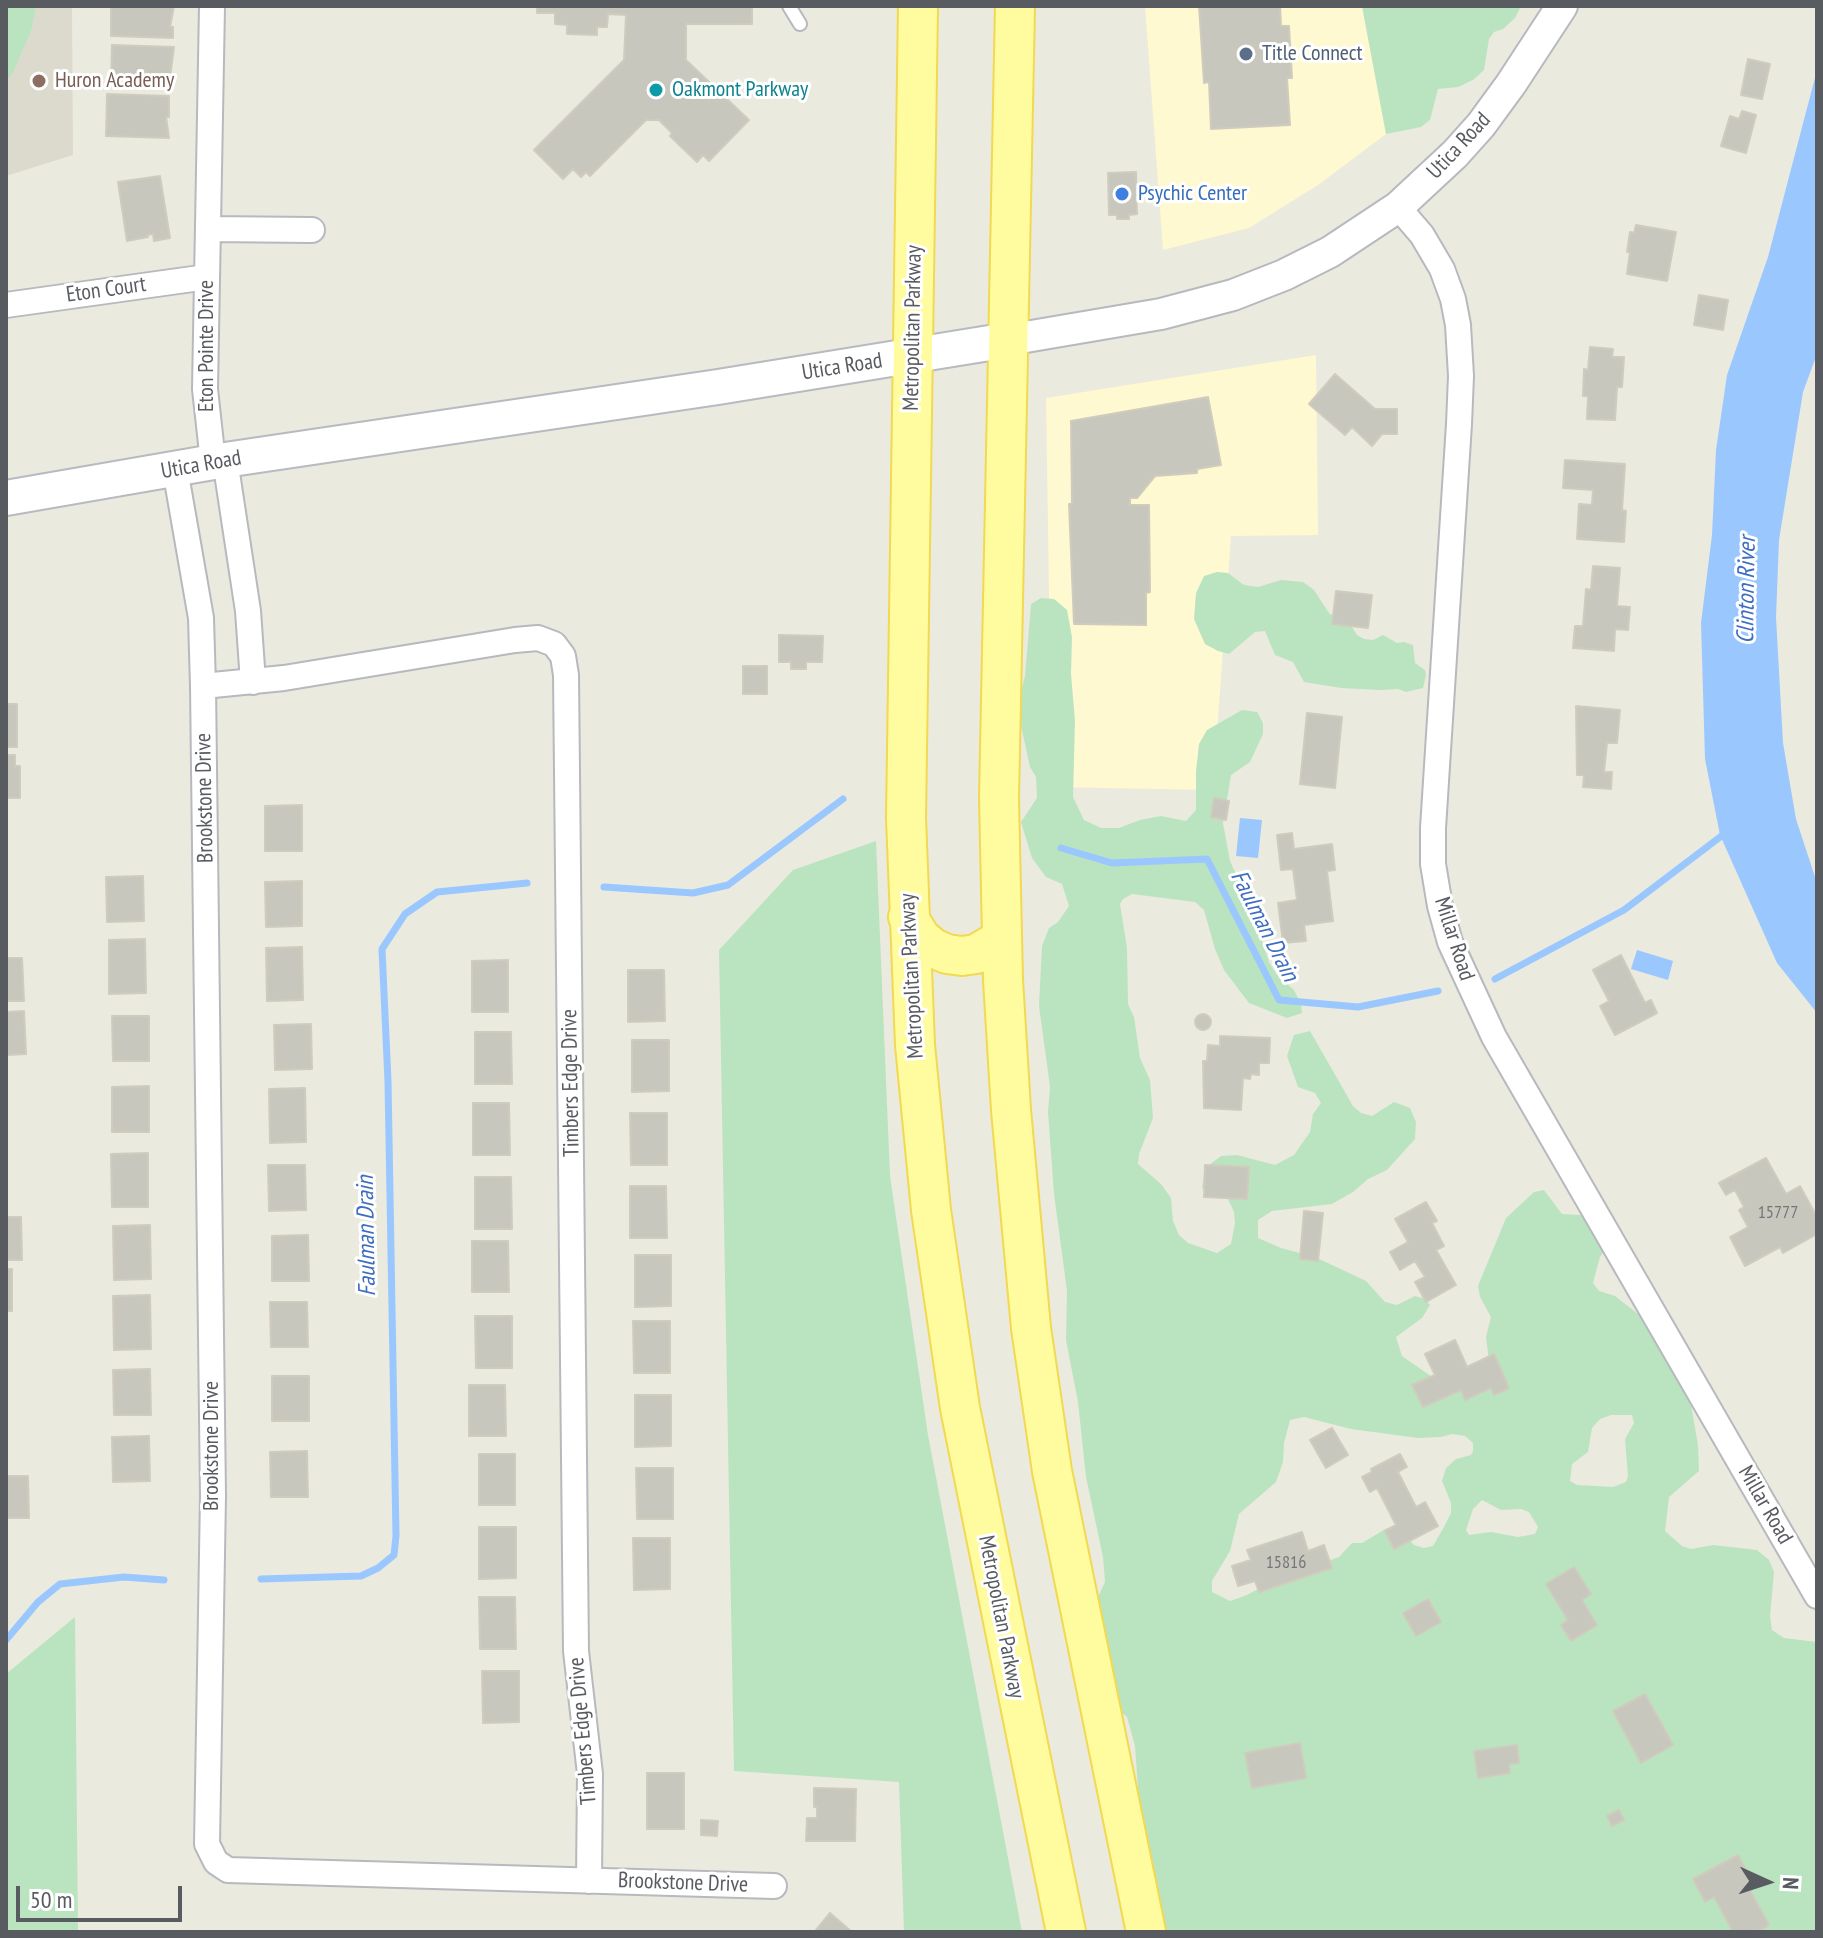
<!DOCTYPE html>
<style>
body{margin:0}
#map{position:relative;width:1823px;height:1938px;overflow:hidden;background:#ebeadf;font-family:"PT Sans Narrow",sans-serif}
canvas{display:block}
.frame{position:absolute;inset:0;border:8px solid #585b60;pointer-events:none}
.north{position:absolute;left:1727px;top:1842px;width:80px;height:80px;-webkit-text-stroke:6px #fff;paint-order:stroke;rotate:93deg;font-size:22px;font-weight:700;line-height:32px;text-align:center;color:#585b60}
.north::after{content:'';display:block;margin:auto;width:28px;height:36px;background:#585b60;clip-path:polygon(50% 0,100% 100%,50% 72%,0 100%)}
.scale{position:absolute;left:16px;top:1886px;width:166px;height:36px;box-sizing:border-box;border:4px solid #585b60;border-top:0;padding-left:10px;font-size:24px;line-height:28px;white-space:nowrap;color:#585b60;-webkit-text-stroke:6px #fff;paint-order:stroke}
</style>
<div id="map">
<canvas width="1823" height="1938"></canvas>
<div class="frame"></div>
<div class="north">N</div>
<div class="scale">50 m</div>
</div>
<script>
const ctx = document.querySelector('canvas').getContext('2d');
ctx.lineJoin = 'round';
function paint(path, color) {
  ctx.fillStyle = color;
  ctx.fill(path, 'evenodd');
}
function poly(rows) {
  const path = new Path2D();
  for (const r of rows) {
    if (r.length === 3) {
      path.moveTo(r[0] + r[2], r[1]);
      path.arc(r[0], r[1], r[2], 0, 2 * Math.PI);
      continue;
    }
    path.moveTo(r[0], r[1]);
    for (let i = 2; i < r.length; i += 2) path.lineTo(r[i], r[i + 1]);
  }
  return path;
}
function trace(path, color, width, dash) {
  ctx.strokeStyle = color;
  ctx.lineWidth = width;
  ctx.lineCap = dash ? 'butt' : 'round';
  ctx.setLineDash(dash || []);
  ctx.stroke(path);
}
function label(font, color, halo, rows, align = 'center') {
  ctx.font = font + ' "PT Sans Narrow",sans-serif';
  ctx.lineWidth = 6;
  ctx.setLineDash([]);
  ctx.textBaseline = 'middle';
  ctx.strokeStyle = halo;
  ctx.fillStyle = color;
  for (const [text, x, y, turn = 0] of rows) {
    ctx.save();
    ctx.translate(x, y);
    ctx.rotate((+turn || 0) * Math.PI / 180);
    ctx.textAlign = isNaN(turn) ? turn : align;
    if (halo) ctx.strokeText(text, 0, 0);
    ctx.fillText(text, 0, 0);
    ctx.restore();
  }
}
const commercial = poly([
 [1145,6,1362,6,1386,134,1318,185,1249,228,1163,250],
 [1316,355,1318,535,1231,536,1213,790,1052,787,1046,398]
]);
const education = poly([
 [6,6,72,6,73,155,6,176]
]);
const green = poly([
 [6,6,36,6,31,31,12,74,6,81],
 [1362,6,1521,6,1515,18,1503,29,1494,32,1489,39,1484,70,1473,80,1458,87,1438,89,1430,120,1421,127,1386,134],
 [1217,572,1228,573,1244,585,1258,587,1281,580,1303,582,1314,590,1329,613,1352,627,1357,635,1364,639,1373,640,1383,635,1397,643,1404,642,1413,645,1415,663,1425,670,1426,675,1423,688,1406,692,1398,689,1381,690,1341,688,1304,682,1293,662,1275,655,1265,631,1255,632,1229,654,1218,651,1205,644,1194,619,1196,593,1204,576],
 [1041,598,1054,599,1067,610,1072,637,1071,674,1075,721,1073,797,1084,820,1101,828,1119,828,1140,820,1161,816,1186,821,1196,810,1196,771,1199,744,1207,730,1242,710,1257,712,1263,723,1263,734,1250,762,1231,775,1223,823,1230,861,1252,909,1269,962,1277,975,1294,990,1301,1004,1302,1013,1287,1018,1249,1003,1224,970,1215,949,1204,910,1195,902,1132,894,1123,899,1120,904,1127,948,1128,1004,1134,1017,1140,1058,1150,1080,1153,1118,1139,1154,1138,1164,1161,1184,1171,1198,1173,1221,1179,1235,1188,1243,1217,1253,1231,1244,1235,1223,1234,1212,1228,1199,1216,1198,1202,1188,1205,1168,1221,1156,1237,1155,1275,1165,1294,1155,1310,1132,1313,1114,1321,1103,1315,1093,1298,1087,1287,1056,1294,1035,1310,1031,1353,1106,1361,1113,1372,1116,1394,1102,1410,1108,1416,1122,1415,1139,1387,1170,1368,1179,1353,1192,1332,1204,1272,1211,1258,1220,1258,1238,1281,1248,1315,1257,1366,1281,1385,1302,1397,1305,1415,1296,1425,1299,1430,1305,1422,1318,1396,1337,1402,1356,1448,1388,1467,1391,1490,1369,1486,1337,1491,1317,1480,1297,1478,1286,1506,1218,1534,1192,1544,1190,1562,1214,1580,1215,1599,1221,1605,1250,1600,1257,1593,1283,1599,1291,1615,1296,1638,1314,1667,1349,1689,1393,1698,1445,1699,1471,1669,1497,1665,1531,1682,1546,1691,1549,1713,1545,1757,1550,1769,1560,1774,1572,1770,1616,1772,1630,1784,1638,1817,1642,1817,1932,1166,1932,1140,1816,1135,1746,1127,1717,1116,1708,1110,1682,1111,1659,1094,1613,1098,1597,1105,1582,1103,1557,1086,1477,1078,1402,1066,1340,1067,1291,1054,1194,1048,1112,1050,1087,1039,1006,1042,946,1049,928,1058,922,1069,906,1062,884,1046,877,1032,858,1021,822,1037,798,1036,777,1030,767,1017,707,1025,676,1031,604],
 [1611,1415,1632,1415,1634,1423,1625,1439,1628,1476,1626,1482,1613,1487,1577,1485,1570,1481,1572,1464,1588,1452,1592,1428,1600,1419],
 [1304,1417,1351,1429,1418,1438,1441,1437,1452,1434,1465,1436,1473,1443,1473,1451,1471,1455,1456,1459,1446,1468,1442,1481,1451,1503,1451,1513,1444,1527,1433,1546,1424,1548,1414,1545,1398,1528,1387,1528,1362,1543,1352,1543,1339,1557,1267,1584,1247,1595,1230,1601,1212,1592,1212,1581,1230,1551,1239,1514,1276,1482,1283,1462,1284,1443,1290,1420],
 [1482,1500,1501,1510,1521,1509,1529,1512,1538,1527,1535,1534,1518,1537,1491,1532,1469,1535,1466,1530,1473,1509],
 [876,841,890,1176,928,1435,1022,1932,904,1932,899,1782,734,1771,719,950,793,870],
 [75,1617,78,1932,6,1932,6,1674]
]);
const water = poly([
 [1817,70,1817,354,1803,392,1779,540,1776,617,1783,743,1796,819,1817,883,1817,1013,1777,963,1720,835,1705,759,1701,623,1712,535,1716,450,1727,375,1768,257],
 [1240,818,1262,820,1258,858,1236,856],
 [1637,950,1673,961,1668,980,1631,969]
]);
const stream = poly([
 [1061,848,1112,863,1207,859,1279,1000,1358,1007,1438,991],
 [604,887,693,893,728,885,843,799],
 [1495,979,1624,910,1728,831],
 [261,1579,361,1576,378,1568,394,1555,396,1536,388,1081,382,949,405,914,437,892,527,883],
 [6,1640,38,1602,60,1584,124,1577,164,1580]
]);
const building = poly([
 [111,6,174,6,170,27,173,27,173,38,111,36,111,6],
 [537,6,752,6,752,24,686,24,686,60,749,120,709,161,703,155,697,162,670,136,672,133,659,120,646,120,590,176,586,172,581,177,573,169,563,179,534,150,624,60,626,15,608,14,607,27,597,27,597,35,567,34,567,25,555,24,555,13,537,13,537,6],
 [1199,6,1280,6,1281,26,1289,26,1292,78,1287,78,1290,125,1211,129,1209,82,1204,83,1199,6],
 [112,45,174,47,170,78,173,77,173,88,111,86,112,45],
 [1748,59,1770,64,1762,99,1741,95,1748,59],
 [107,94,169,96,169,117,166,117,169,138,106,136,107,94],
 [1742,111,1756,115,1746,153,1721,146,1730,116,1739,119,1742,111],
 [1136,172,1137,214,1129,215,1129,219,1117,219,1117,215,1109,215,1108,173,1136,172],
 [160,176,170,238,154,241,153,234,147,235,148,237,127,241,118,182,160,176],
 [1636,225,1676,232,1667,281,1627,274,1630,252,1627,252,1630,232,1634,233,1636,225],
 [1699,295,1728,300,1723,330,1694,325,1699,295],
 [1590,347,1613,349,1612,357,1624,357,1622,387,1617,387,1615,420,1587,419,1588,396,1583,396,1584,369,1588,370,1590,347],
 [1335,374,1375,409,1397,409,1397,434,1382,434,1372,446,1352,427,1345,435,1309,404,1335,374],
 [1208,397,1221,465,1197,469,1197,473,1155,476,1137,498,1130,498,1130,505,1149,505,1150,592,1146,593,1146,625,1074,624,1069,504,1072,504,1071,421,1208,397],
 [1565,460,1625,464,1622,510,1626,511,1624,542,1577,539,1579,504,1592,505,1593,490,1563,488,1565,460],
 [1593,566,1620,568,1617,606,1630,607,1628,630,1615,629,1614,651,1573,648,1575,626,1583,626,1586,589,1591,590,1593,566],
 [1336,591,1372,595,1368,628,1332,624,1336,591],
 [779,635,823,636,822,662,806,662,806,669,791,669,791,662,779,662,779,635],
 [743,666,767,666,767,694,743,694,743,666],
 [6,704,17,704,17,747,6,747,6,704],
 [1576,706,1620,710,1617,743,1607,743,1604,772,1612,772,1611,789,1583,787,1584,775,1577,775,1576,706],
 [1307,713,1342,717,1335,788,1300,784,1307,713],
 [6,755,15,755,15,766,20,766,20,798,6,798,6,755],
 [1214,798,1229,801,1226,820,1211,817,1214,798],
 [302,805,302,851,265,851,265,806,302,805],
 [1292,833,1294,849,1332,844,1335,870,1327,871,1333,921,1304,925,1306,941,1283,943,1278,903,1297,900,1293,869,1281,870,1277,835,1292,833],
 [143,876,144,921,107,922,106,877,143,876],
 [302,881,302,926,266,927,265,882,302,881],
 [145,939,146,993,109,994,109,940,145,939],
 [302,947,303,1000,267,1001,266,948,302,947],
 [1621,955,1645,1003,1651,1000,1657,1013,1615,1035,1600,1006,1609,1001,1593,970,1621,955],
 [6,958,22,958,24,1001,6,1001,6,958],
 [508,960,508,1012,472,1012,472,961,508,960],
 [628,970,664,970,665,1021,628,1022,628,970],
 [24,1011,26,1054,6,1055,6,1012,24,1011],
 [1203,1022,8],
 [112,1016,149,1016,149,1061,113,1061,112,1016],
 [311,1024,312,1069,275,1070,274,1025,311,1024],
 [475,1032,511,1032,512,1084,475,1084,475,1032],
 [1220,1036,1270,1038,1269,1063,1259,1063,1259,1075,1251,1074,1250,1079,1243,1078,1241,1110,1204,1108,1203,1061,1207,1061,1208,1045,1220,1046,1220,1036],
 [632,1040,669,1040,669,1091,632,1092,632,1040],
 [149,1086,149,1132,112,1132,112,1087,149,1086],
 [305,1088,306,1142,270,1143,269,1089,305,1088],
 [473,1103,509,1103,510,1155,473,1155,473,1103],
 [630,1113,667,1113,667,1165,631,1165,630,1113],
 [148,1153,148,1207,112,1207,111,1154,148,1153],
 [1766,1158,1786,1194,1800,1186,1817,1217,1817,1234,1783,1253,1780,1247,1745,1266,1730,1237,1748,1227,1739,1210,1744,1207,1735,1190,1726,1195,1719,1183,1766,1158],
 [268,1165,305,1165,306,1210,269,1211,268,1165],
 [1205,1165,1249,1167,1247,1199,1204,1197,1205,1165],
 [475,1177,511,1177,512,1229,475,1229,475,1177],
 [630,1186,666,1186,667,1238,630,1238,630,1186],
 [1426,1202,1437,1221,1432,1223,1444,1246,1436,1250,1456,1285,1426,1302,1415,1282,1425,1277,1415,1261,1400,1270,1390,1252,1408,1242,1395,1219,1426,1202],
 [1304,1211,1323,1213,1318,1261,1300,1259,1304,1211],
 [6,1217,21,1217,22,1260,6,1260,6,1217],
 [150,1225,151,1279,114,1280,113,1226,150,1225],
 [308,1235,309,1281,272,1281,272,1236,308,1235],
 [472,1241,508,1241,509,1292,472,1292,472,1241],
 [635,1255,671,1255,671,1306,635,1307,635,1255],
 [6,1269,12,1269,12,1311,6,1311,6,1269],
 [150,1295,151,1349,114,1350,113,1296,150,1295],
 [270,1302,307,1302,308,1347,271,1347,270,1302],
 [475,1316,512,1316,512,1368,476,1368,475,1316],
 [633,1321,670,1321,670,1373,634,1373,633,1321],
 [1455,1340,1467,1367,1494,1354,1509,1388,1494,1395,1491,1388,1465,1400,1461,1390,1423,1407,1412,1385,1435,1375,1425,1354,1455,1340],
 [150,1369,151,1415,114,1415,113,1370,150,1369],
 [272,1376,309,1376,309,1421,272,1421,272,1376],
 [469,1385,505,1385,506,1436,469,1436,469,1385],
 [635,1395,671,1395,671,1446,635,1447,635,1395],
 [1332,1428,1348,1455,1326,1468,1310,1440,1332,1428],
 [149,1436,150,1481,113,1482,112,1437,149,1436],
 [307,1451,308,1497,271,1497,270,1452,307,1451],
 [479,1454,515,1454,515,1505,479,1505,479,1454],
 [1400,1454,1407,1467,1398,1472,1416,1507,1425,1502,1438,1526,1394,1549,1385,1531,1396,1525,1377,1488,1370,1492,1362,1477,1372,1472,1371,1469,1400,1454],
 [636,1468,673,1468,673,1519,637,1519,636,1468],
 [6,1476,28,1476,29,1518,6,1518,6,1476],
 [479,1527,516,1527,516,1578,479,1579,479,1527],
 [1302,1532,1308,1551,1324,1545,1332,1568,1259,1592,1255,1581,1238,1586,1232,1566,1251,1560,1247,1550,1302,1532],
 [633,1538,670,1538,670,1589,634,1590,633,1538],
 [1574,1567,1591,1594,1582,1600,1597,1625,1571,1641,1561,1625,1568,1620,1546,1584,1574,1567],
 [479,1597,515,1597,516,1649,480,1649,479,1597],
 [1428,1599,1441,1622,1416,1636,1403,1613,1428,1599],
 [482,1671,519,1671,519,1722,483,1723,482,1671],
 [1645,1694,1673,1745,1641,1763,1613,1711,1645,1694],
 [1300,1743,1306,1778,1252,1788,1245,1753,1300,1743],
 [1517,1745,1519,1763,1509,1764,1510,1773,1478,1778,1474,1751,1517,1745],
 [647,1773,684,1773,684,1829,647,1829,647,1773],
 [814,1788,856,1789,855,1841,806,1841,807,1818,817,1818,817,1807,814,1807,814,1788],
 [1619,1810,1624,1820,1612,1826,1607,1816,1619,1810],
 [701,1820,718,1821,717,1836,701,1835,701,1820],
 [1738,1855,1751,1880,1746,1883,1769,1925,1756,1932,1733,1932,1714,1897,1705,1902,1693,1879,1738,1855],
 [830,1913,852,1932,817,1932,816,1930,830,1913]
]);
const service = poly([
 [789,6,800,24]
]);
const minor = poly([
 [212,6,205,389,213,462],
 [1398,207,1422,235,1442,269,1453,299,1458,325,1461,376,1459,424,1433,828,1433,864,1440,906,1450,942,1494,1037,1817,1596],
 [208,229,312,230],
 [6,305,207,277],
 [225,460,248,611,253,682],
 [175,469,201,618,203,686,213,1496,207,1844,216,1862,228,1870,774,1886],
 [203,686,284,678,515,640,538,638,554,644,563,656,566,675,576,1651,590,1774,589,1881]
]);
const tertiary = poly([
 [1008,340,1161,314,1233,295,1284,275,1330,252,1398,207,1455,154,1481,125,1511,84,1562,6]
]);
const secondary = poly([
 [6,498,225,460,718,387,1008,340]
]);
const primary = poly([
 [918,6,906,818,915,1045,931,1210,960,1408,1066,1932],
 [1015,6,999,799,1003,980,1011,1110,1031,1328,1052,1471,1146,1932],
 [908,917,921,938,933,948,947,954,962,956,976,954,1002,939]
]);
const markers = [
 [1246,54,8,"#5c6f8a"],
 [39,81,8,"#8d6e63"],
 [656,90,8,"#0f9aa8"],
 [1122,194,8,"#3f7fe0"]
];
const numberNames = [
 ["15777",1778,1213],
 ["15816",1286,1563]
];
const serviceNames = [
 ["Title Connect",1262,54]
];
const educationNames = [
 ["Huron Academy",55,81]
];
const cultureNames = [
 ["Oakmont Parkway",672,90]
];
const streetNames = [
 ["Utica Road",1459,146,-47],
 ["Eton Court",106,290,-8],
 ["Metropolitan Parkway",913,328,-89],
 ["Eton Pointe Drive",207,346,-90],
 ["Utica Road",842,367,-9],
 ["Utica Road",201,465,-10],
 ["Brookstone Drive",205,798,-91],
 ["Millar Road",1454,939,72],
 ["Metropolitan Parkway",912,976,-93],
 ["Timbers Edge Drive",571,1083,-91],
 ["Brookstone Drive",212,1446,-90],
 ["Millar Road",1765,1505,60],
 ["Metropolitan Parkway",1001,1617,79],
 ["Timbers Edge Drive",583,1731,-95],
 ["Brookstone Drive",683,1883,2]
];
const shopNames = [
 ["Psychic Center",1138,194]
];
const waterNames = [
 ["Clinton River",1747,590,-89],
 ["Faulman Drain",1264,926,63],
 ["Faulman Drain",367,1236,-91]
];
paint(commercial, '#fef9d1');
paint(education, '#dbdacd');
paint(green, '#bae4c0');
paint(water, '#9bc7ff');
trace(stream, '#9bc7ff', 7);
paint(building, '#c8c7be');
trace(building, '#d0ccbd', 2);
trace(service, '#b7b9be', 16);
trace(minor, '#b7b9be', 28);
trace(tertiary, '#b7b9be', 34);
trace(secondary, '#b8bac1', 38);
trace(primary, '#f2d951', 42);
trace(service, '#fff', 12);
trace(minor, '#fff', 24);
trace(tertiary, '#fff', 30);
trace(secondary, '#fff', 34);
trace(primary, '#fffca0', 38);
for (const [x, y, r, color] of markers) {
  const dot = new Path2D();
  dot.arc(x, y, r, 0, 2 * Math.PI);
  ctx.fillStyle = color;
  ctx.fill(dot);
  trace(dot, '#fff', 3);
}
label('18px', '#747678', null, numberNames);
label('22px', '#4e5e75', '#fff', serviceNames, 'left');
label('22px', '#785e54', '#fff', educationNames, 'left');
label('22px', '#0d838f', '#fff', cultureNames, 'left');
label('22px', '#585b60', '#fff', streetNames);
label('22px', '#366cbe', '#fff', shopNames, 'left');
label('italic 24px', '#3e6dc2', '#fff', waterNames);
</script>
